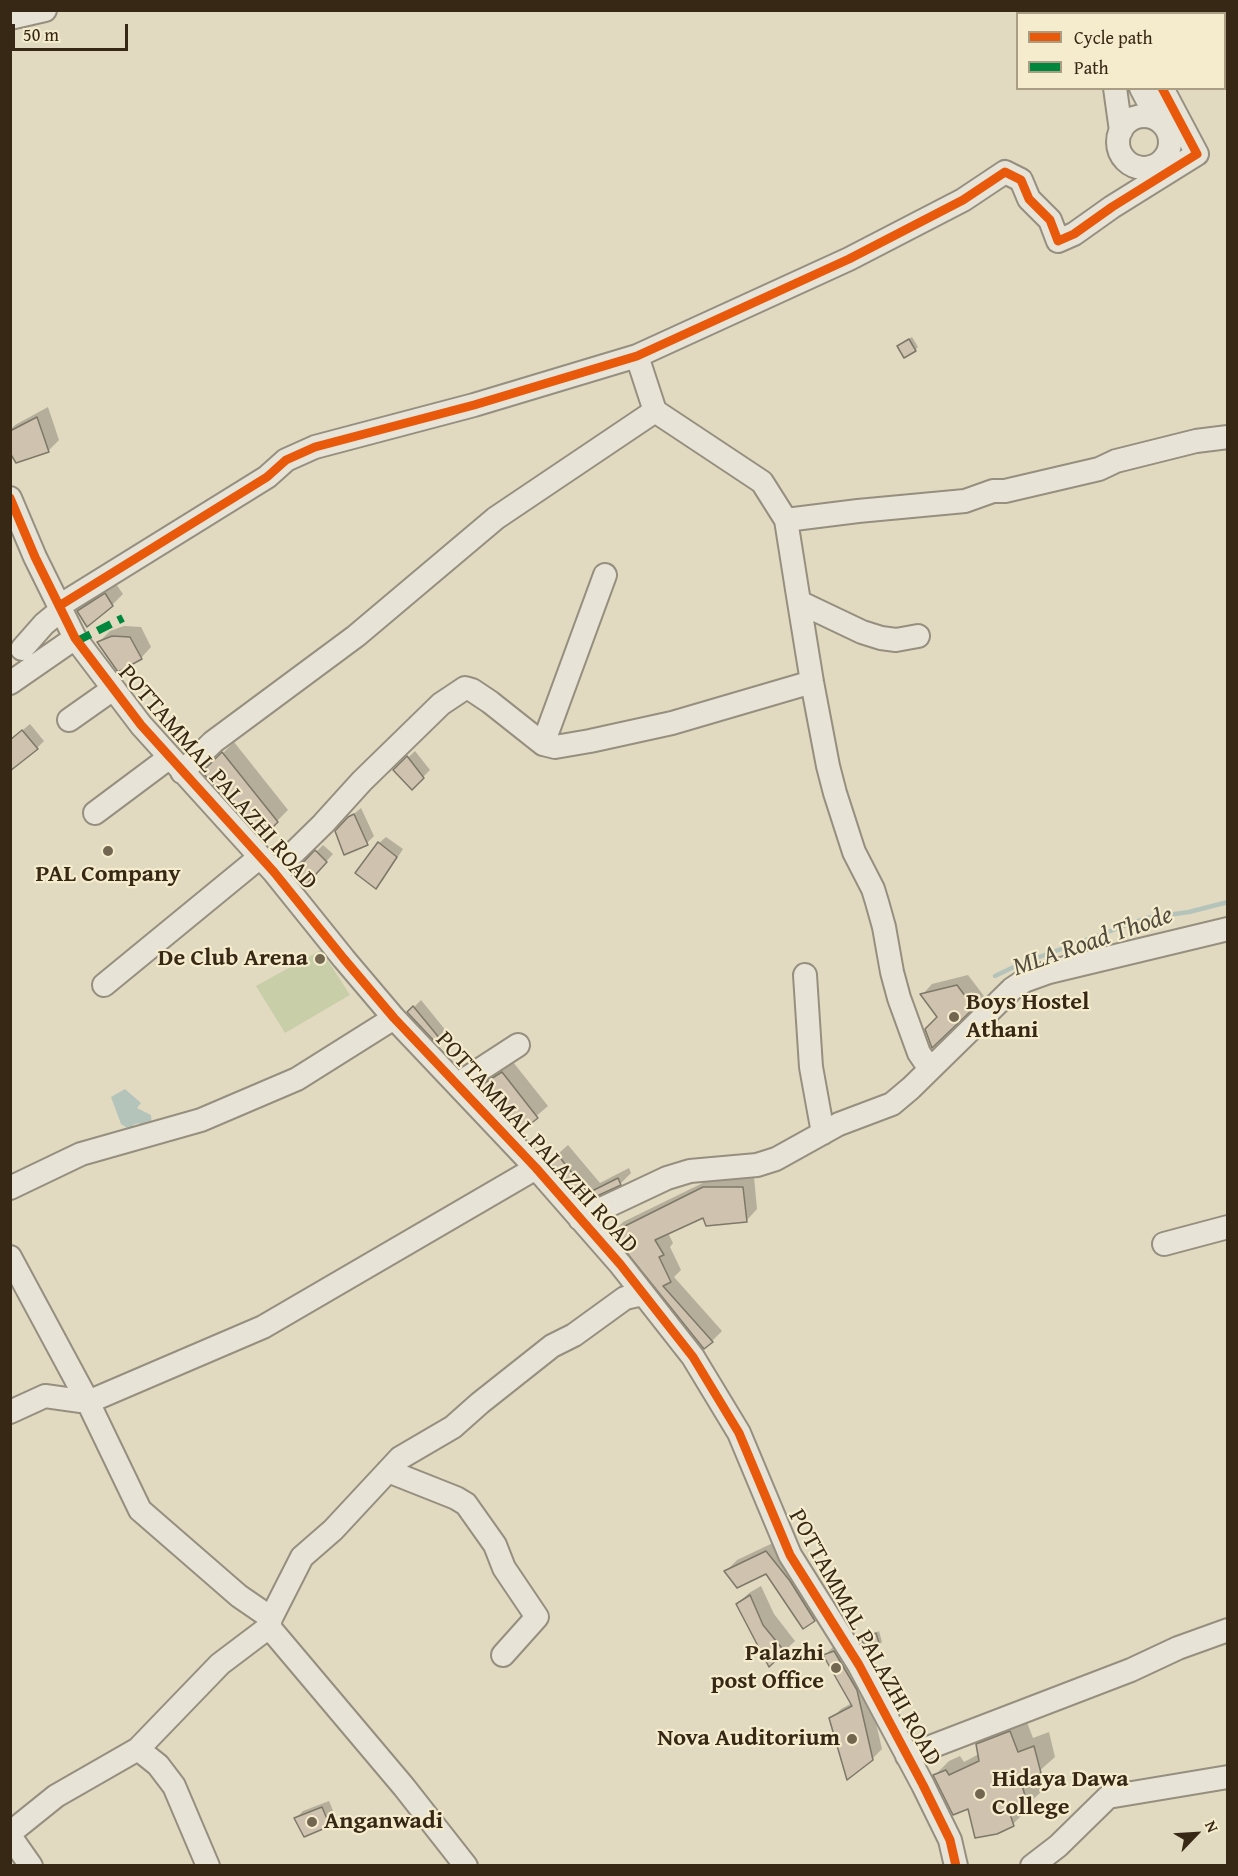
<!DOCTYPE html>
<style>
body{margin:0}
#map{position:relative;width:1238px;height:1876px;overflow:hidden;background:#e1dac1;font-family:"Gentium Book Plus",serif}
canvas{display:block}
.frame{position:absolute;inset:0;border:12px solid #372815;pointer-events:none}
.legend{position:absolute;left:1016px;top:12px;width:210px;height:78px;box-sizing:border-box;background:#f5ecce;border:2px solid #a99e84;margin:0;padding:8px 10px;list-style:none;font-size:18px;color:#372815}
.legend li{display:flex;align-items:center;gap:12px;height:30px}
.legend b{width:30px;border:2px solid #a99e84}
.north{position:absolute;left:1166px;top:1804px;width:60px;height:60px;-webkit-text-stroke:4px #f5ecce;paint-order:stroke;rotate:65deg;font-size:16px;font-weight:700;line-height:24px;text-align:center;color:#372815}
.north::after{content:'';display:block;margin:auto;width:21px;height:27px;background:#372815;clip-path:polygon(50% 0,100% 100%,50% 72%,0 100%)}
.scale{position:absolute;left:12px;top:24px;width:116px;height:27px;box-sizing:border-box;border:3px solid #372815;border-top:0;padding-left:8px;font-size:18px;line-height:21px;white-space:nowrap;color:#372815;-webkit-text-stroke:4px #f5ecce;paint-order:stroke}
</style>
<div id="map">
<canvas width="1238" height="1876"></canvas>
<div class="frame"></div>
<ul class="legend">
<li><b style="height:8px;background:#e8590c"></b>Cycle path</li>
<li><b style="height:8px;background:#00873e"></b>Path</li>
</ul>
<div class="north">N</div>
<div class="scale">50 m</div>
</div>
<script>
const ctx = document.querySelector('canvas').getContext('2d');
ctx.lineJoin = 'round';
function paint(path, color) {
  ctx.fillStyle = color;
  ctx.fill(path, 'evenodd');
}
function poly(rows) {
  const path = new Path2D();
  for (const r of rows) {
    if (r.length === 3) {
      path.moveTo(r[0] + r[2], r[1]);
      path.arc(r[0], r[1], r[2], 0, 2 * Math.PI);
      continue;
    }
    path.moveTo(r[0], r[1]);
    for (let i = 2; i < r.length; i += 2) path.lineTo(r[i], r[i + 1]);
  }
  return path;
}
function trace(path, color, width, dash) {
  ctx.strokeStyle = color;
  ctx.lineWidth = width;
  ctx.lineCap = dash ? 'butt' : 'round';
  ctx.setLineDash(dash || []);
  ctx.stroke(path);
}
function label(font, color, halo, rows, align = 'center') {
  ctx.font = font + ' "Gentium Book Plus",serif';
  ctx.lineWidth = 4.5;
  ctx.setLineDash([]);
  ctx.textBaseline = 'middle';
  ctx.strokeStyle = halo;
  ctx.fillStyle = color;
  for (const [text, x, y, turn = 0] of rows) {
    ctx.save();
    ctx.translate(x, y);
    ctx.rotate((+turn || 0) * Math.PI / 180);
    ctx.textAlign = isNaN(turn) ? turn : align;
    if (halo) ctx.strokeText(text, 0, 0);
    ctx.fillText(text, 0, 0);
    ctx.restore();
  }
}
const green = poly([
 [321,950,350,995,285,1033,256,986]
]);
const water = poly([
 [125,1089,141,1103,137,1108,151,1115,152,1126,140,1127,139,1123,133,1125,132,1131,121,1124,111,1097]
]);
const shadow = poly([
 [912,337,918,347,915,350,901,344],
 [48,407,59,440,48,451,10,449,10,430,15,425],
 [116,584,123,594,112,605,79,611,90,600],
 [124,626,141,627,151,647,141,658,99,642,110,631],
 [30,724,44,741,37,748,10,741],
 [234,742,288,810,262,836,204,772],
 [415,751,430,770,412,788,395,770],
 [361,808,374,836,367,843,349,818],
 [386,837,403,849,383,880,376,887,379,843],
 [323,845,333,854,313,876,296,872],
 [968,975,984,996,933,1046,939,1017,922,995,932,984],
 [421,1000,447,1032,437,1041,409,1012],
 [513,1062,548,1106,520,1130,480,1087,491,1077],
 [568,1145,600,1183,629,1168,631,1173,621,1183,584,1200,550,1161],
 [715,1177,754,1177,757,1209,747,1220,704,1216,668,1233,673,1243,670,1247,681,1270,674,1277,722,1331,712,1341,613,1233,623,1222],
 [777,1541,825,1609,803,1627,767,1572,726,1571,737,1560],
 [761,1586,774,1614,795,1641,784,1651,738,1604,749,1593],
 [879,1631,882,1642,879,1645,866,1638],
 [835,1645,866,1680,882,1749,872,1759,831,1719,841,1709,852,1703,825,1655],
 [1025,1717,1033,1738,1049,1732,1055,1757,1037,1773,1042,1791,1026,1806,1027,1810,1013,1824,969,1807,935,1775,949,1761,960,1756,964,1762,979,1754,978,1744,992,1730],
 [329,1801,336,1818,329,1825,296,1818,303,1811]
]);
const stream = poly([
 [995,976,1020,964,1146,918,1189,912,1228,902]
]);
const building = poly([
 [909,339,916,351,904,358,897,346,909,339],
 [37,417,49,452,16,463,10,453,10,431,37,417],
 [105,593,113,606,87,627,77,611,105,593],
 [112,636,130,637,142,659,118,672,97,642,112,636],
 [22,730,38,749,10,771,10,740,22,730],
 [222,752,278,822,262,838,202,772,222,752],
 [407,756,424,778,412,790,393,770,407,756],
 [354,814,368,845,344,855,335,831,348,817,354,814],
 [378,842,397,857,376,889,355,873,378,842],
 [315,850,327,862,306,885,294,872,315,850],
 [957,985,974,1008,932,1048,925,1029,937,1017,920,994,957,985],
 [413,1006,441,1040,437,1044,407,1012,413,1006],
 [502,1072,538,1118,520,1132,478,1087,502,1072],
 [557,1154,588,1193,618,1178,621,1185,584,1202,548,1161,557,1154],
 [703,1187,743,1187,747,1222,706,1226,703,1218,655,1240,664,1255,659,1257,671,1282,663,1286,713,1342,704,1349,611,1233,703,1187],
 [766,1551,790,1581,815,1621,803,1629,766,1574,737,1588,724,1571,766,1551],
 [750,1595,763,1625,785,1652,769,1667,736,1604,750,1595],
 [876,1633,880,1646,869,1651,861,1640,876,1633],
 [834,1651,857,1690,873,1760,847,1780,829,1718,852,1706,823,1655,834,1651],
 [1010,1731,1018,1752,1034,1746,1041,1773,1021,1781,1028,1807,1010,1814,1014,1826,997,1834,975,1838,968,1809,953,1815,933,1775,946,1770,949,1775,979,1761,976,1744,1010,1731],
 [322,1807,330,1826,304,1837,294,1818,322,1807]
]);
const minor = poly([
 [1101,10,1102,14],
 [1130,10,1131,14],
 [10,18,45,10],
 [1115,88,1121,131],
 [1141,88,1158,120],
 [1144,142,26],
 [655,411,762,482,786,520],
 [10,498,35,557,75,638,141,725,274,872,344,959,394,1018,536,1168,620,1264,693,1357,739,1433,790,1555,859,1665,923,1785,950,1840,956,1866],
 [799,602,786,520,858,511,965,501,993,491,1005,491,1099,469,1116,461,1196,441,1228,437],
 [59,606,267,477,286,460,315,447,474,405,637,356,849,259,963,200,1005,172,1021,180,1029,199,1050,220,1058,241,1074,234,1112,207,1197,154,1162,88],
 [918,636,896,640,881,638,862,632,799,602,812,682,828,766,835,793,854,852,873,889,877,902,884,927,892,972,899,998,919,1053,930,1069],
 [22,649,44,624,61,610],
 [10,683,75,638],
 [69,720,113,689],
 [543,744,605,575],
 [182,772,213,742,356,636,496,518,655,411,637,356],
 [95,813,170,757],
 [274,872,323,824,362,781,441,704,465,688,472,690,490,702,543,744,555,747,590,741,672,723,812,682],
 [805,975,811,1067,823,1133],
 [104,985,260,857],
 [458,1084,518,1045],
 [10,1188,81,1154,201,1120,297,1079,394,1018],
 [580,1219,667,1178,690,1171,757,1165,776,1159,839,1124,892,1104,911,1088,1012,989,1024,981,1049,972,1228,929],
 [1164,1244,1228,1227],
 [10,1257,88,1402,45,1396,10,1412],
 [388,1471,456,1498,466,1504,495,1545,504,1568,537,1617,503,1655],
 [271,1618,239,1596,140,1510,88,1402,263,1327,536,1168],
 [269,1627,404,1787,466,1866],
 [138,1749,158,1765,174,1786,208,1866],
 [907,1756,1131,1670,1178,1648,1228,1630],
 [10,1833,56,1796,138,1749,220,1664,269,1627,271,1618,302,1557,333,1530,400,1458,453,1427,480,1403,552,1346,574,1335,625,1298,643,1294],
 [10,1836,31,1866],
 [1032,1866,1058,1846,1108,1797,1228,1777]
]);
const quiet = poly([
 [77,641,123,618]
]);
const cycleway = poly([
 [10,498,35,557,75,638,141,725,274,872,344,959,394,1018,536,1168,620,1264,693,1357,739,1433,790,1555,859,1665,923,1785,950,1840,956,1866],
 [59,606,267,477,286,460,315,447,474,405,637,356,849,259,963,200,1005,172,1021,180,1029,199,1050,220,1058,241,1074,234,1112,207,1197,154,1162,88]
]);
const markers = [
 [108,851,6,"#726651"],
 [320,959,6,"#726651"],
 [954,1017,6,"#726651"],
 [836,1668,6,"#726651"],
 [852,1739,6,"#726651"],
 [980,1794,6,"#726651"],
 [312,1822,6,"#726651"]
];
const streetNames = [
 ["POTTAMMAL PALAZHI ROAD",217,778,49],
 ["POTTAMMAL PALAZHI ROAD",536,1143,48],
 ["POTTAMMAL PALAZHI ROAD",864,1638,61]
];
const poiNames = [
 ["PAL Company",108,875,"center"],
 ["De Club Arena",308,959],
 ["Boys Hostel",966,1003,"left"],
 ["Athani",966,1031,"left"],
 ["Palazhi",824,1654],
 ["post Office",824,1682],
 ["Nova Auditorium",840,1739],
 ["Hidaya Dawa",992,1780,"left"],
 ["College",992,1808,"left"],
 ["Anganwadi",324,1822,"left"]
];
const waterNames = [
 ["MLA Road Thode",1093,942,-19]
];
paint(green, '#c8cea7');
paint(water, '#b4c4bb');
paint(shadow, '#0003');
trace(stream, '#b4c4bb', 4.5);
paint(building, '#cfc2ae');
trace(building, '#7d7868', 1.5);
trace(minor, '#968f7f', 26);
trace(minor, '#e7e3d7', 22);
trace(quiet, '#00873e', 8, [15, 8]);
trace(cycleway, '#e8590c', 9);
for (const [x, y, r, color] of markers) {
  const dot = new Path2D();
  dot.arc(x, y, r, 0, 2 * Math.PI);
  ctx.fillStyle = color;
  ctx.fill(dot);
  trace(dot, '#f5ecce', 2);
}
label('24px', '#372815', '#f5ecce', streetNames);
label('bold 24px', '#372815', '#f5ecce', poiNames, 'right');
label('italic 26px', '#514c3e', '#f5ecce', waterNames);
</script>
